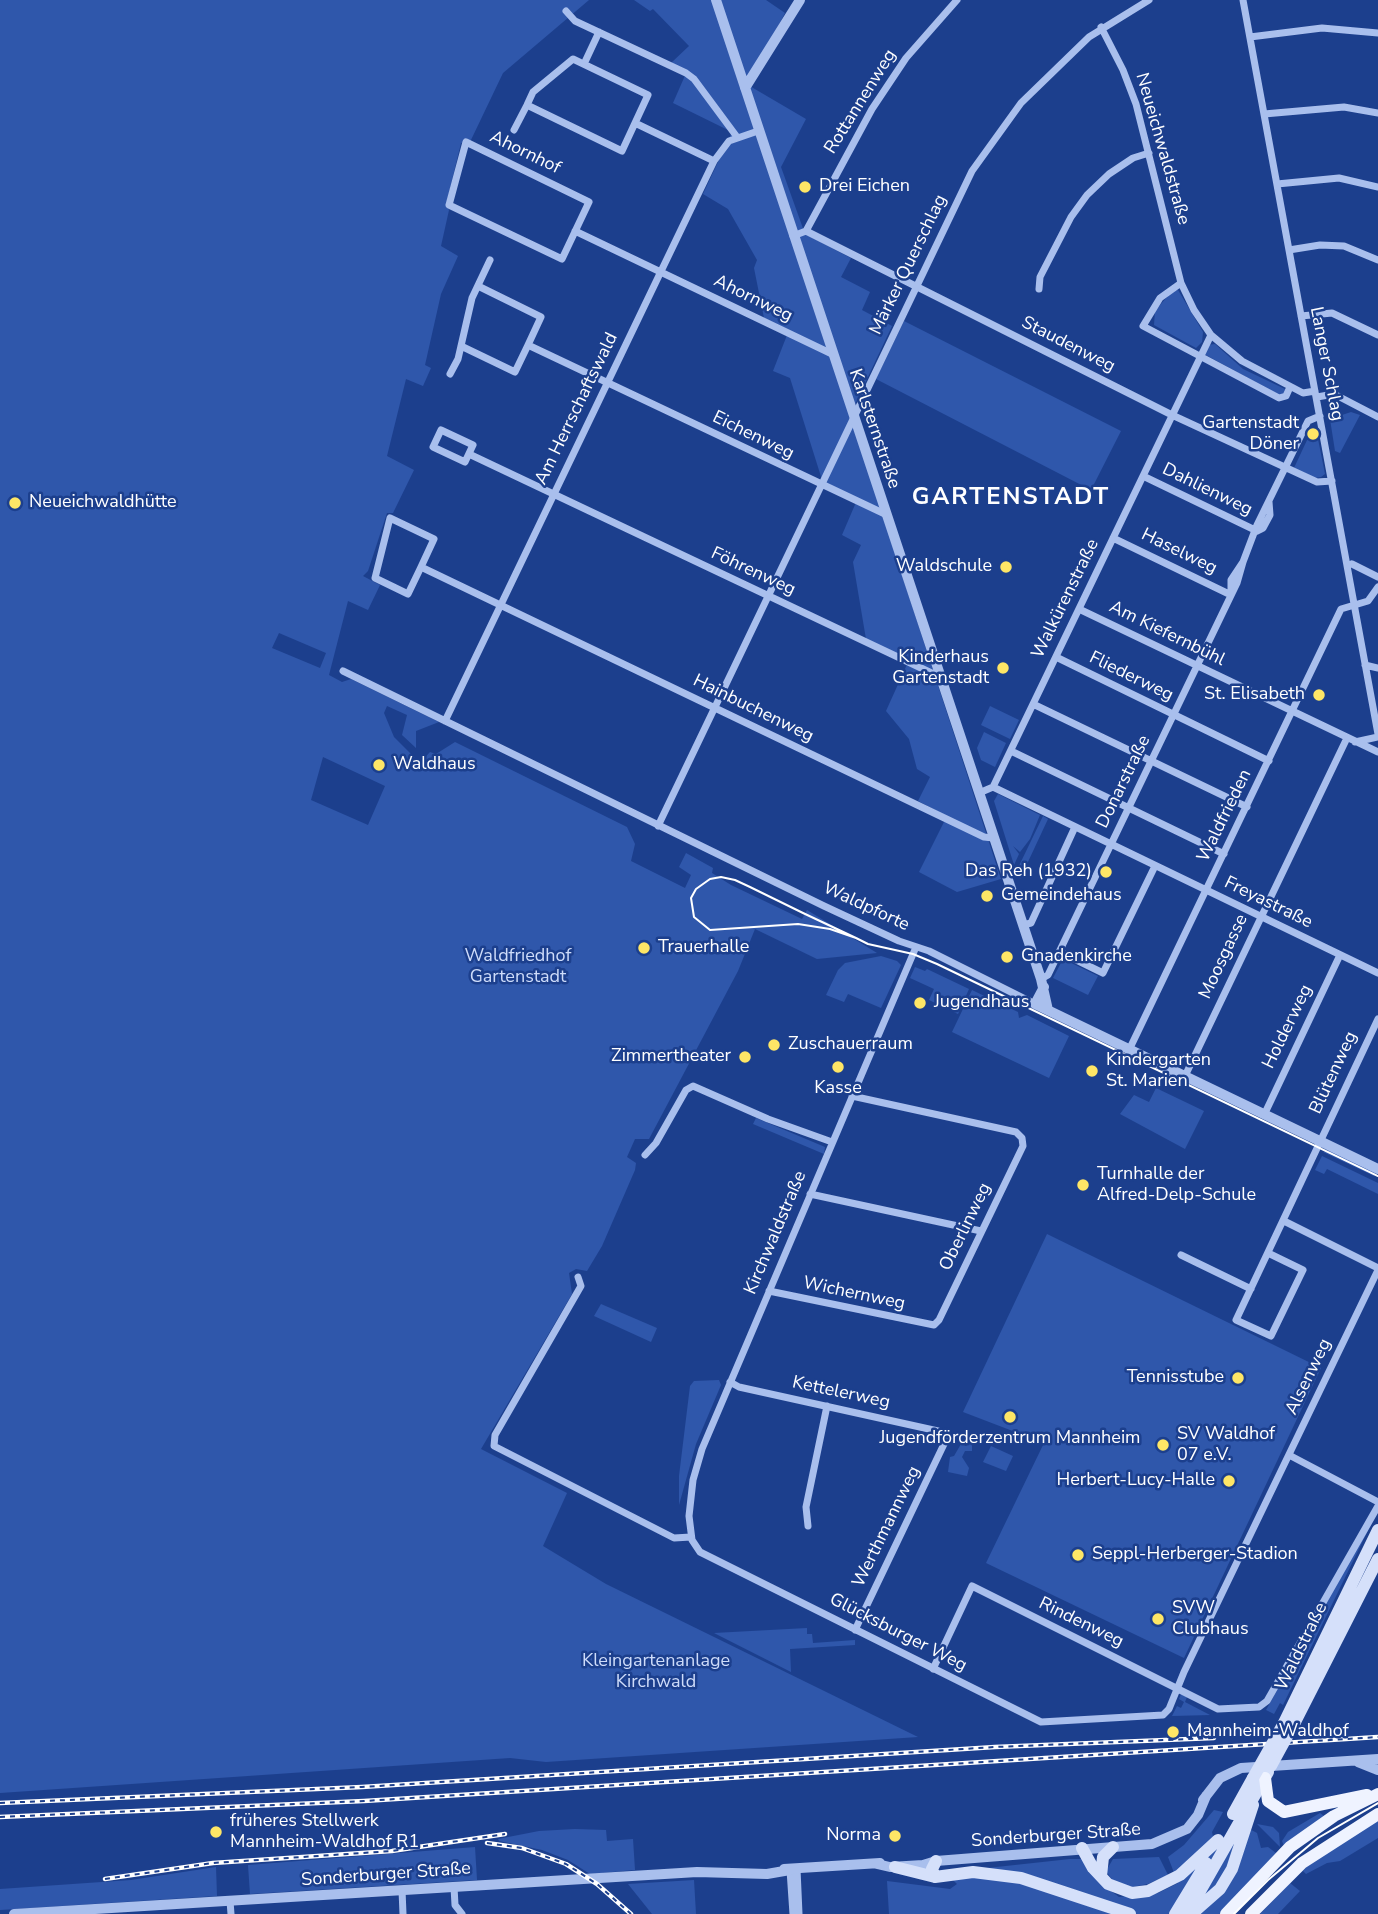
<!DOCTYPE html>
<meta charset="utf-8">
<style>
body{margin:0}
canvas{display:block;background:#1c3f8d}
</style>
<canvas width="1378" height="1914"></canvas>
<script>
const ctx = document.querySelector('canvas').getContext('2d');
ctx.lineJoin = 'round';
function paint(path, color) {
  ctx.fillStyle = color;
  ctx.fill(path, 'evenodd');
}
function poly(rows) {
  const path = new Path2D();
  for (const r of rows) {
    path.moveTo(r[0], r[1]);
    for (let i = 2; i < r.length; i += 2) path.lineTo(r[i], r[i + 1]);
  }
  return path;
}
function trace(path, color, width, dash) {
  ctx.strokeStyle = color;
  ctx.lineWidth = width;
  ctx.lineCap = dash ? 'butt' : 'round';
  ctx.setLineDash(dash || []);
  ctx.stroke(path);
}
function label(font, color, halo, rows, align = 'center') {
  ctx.font = font + ' "Nunito Sans",sans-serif';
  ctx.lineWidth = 5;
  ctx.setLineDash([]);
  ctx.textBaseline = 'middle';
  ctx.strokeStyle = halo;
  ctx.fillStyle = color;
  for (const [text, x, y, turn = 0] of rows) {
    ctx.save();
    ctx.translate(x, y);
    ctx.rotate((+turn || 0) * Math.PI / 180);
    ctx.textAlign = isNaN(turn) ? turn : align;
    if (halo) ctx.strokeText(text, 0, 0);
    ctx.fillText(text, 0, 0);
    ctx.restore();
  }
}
const green = poly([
 [0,0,589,0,503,73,470,142,461,143,446,205,449,210,441,246,458,256,441,294,425,365,431,368,423,386,406,379,387,456,414,470,393,513,387,513,368,571,363,576,380,585,368,610,348,601,329,675,342,682,351,679,439,722,416,731,416,748,402,735,407,715,387,706,384,713,394,737,420,763,430,752,436,754,455,742,627,827,635,844,631,861,685,888,691,875,679,867,686,853,713,868,712,873,731,885,802,919,807,910,877,953,817,959,755,929,738,971,649,1139,635,1139,627,1157,636,1163,635,1170,602,1246,587,1271,576,1269,569,1273,572,1294,481,1449,567,1493,543,1546,606,1584,918,1737,546,1762,510,1758,0,1793],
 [279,633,326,653,320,668,272,648],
 [323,757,385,786,368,825,311,800],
 [634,0,766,0,785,13,748,85,806,119,781,167,805,234,851,258,841,277,870,292,862,310,892,326,850,415,1001,879,957,892,919,872,947,816,918,801,930,777,917,769,909,739,886,711,909,660,866,639,853,562,861,545,842,535,857,500,823,483,790,378,773,371,789,330,764,318,754,268,757,260,728,209,703,194,732,132,673,103,687,71,671,63,689,46,653,9,650,11],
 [1178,290,1203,332,1202,342,1196,348,1154,325,1155,311,1172,291],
 [904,321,1121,431,1091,490,876,379],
 [1215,344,1243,369,1285,389,1284,393,1279,395,1204,354,1208,345],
 [1351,412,1360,415,1340,453,1335,451,1330,419],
 [1308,438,1318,439,1325,474,1321,477,1315,478,1294,468],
 [990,706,1019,720,1010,739,981,725],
 [984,732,1006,743,995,767,981,760,977,748],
 [998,794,1040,815,1030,839,1020,852,1013,846,1019,854,1014,865,994,801],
 [1043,816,1048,819,1020,879,1017,870],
 [881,956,897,961,901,965,881,1008,848,994,844,1002,826,995,838,970,845,963],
 [1063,959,1098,976,1088,995,1053,978],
 [915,967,925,971,927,969,969,989,958,1014,929,1000,934,989,910,978],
 [972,990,1018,1012,1019,1018,1027,1015,1069,1036,1049,1078,952,1032],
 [1156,1088,1204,1111,1185,1149,1120,1114,1134,1095,1149,1102],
 [756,1118,825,1147,824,1154,753,1124],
 [1330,1151,1376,1172,1374,1176,1323,1152],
 [1322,1156,1378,1183,1378,1194,1327,1169,1324,1174,1315,1170],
 [1047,1234,1321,1368,1184,1658,986,1563,1044,1443,963,1412],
 [601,1304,657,1328,651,1342,594,1316],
 [719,1380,721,1385,696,1444,679,1505,679,1476,690,1386,694,1381],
 [969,1443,972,1443,972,1451,965,1451,962,1457,969,1468,967,1476,948,1472,950,1457,954,1456,961,1444,966,1446],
 [991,1446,1013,1456,1006,1471,983,1462],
 [1375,1516,1283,1705,1280,1703,1274,1714,1266,1710],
 [807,1628,807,1634,812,1634,813,1643,855,1640,855,1645,790,1649,791,1672,714,1633],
 [1181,1694,1187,1697,1185,1702,1210,1715,1172,1716,1177,1706,1181,1708,1184,1702,1179,1699],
 [1214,1810,1223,1812,1212,1832,1216,1850,1242,1825,1257,1833,1261,1848,1268,1847,1276,1853,1220,1914,889,1914,887,1881,950,1889,957,1884,948,1875,969,1870,1070,1859,1085,1859,1103,1885,1119,1897,1158,1893,1178,1883,1168,1857,1184,1845],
 [1320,1813,1324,1816,1284,1846,1282,1841,1288,1832],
 [1378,1819,1378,1838,1340,1861,1327,1863,1306,1874,1303,1871,1310,1863],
 [1257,1824,1273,1827,1279,1833,1280,1847],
 [575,1829,606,1830,607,1841,633,1839,635,1870,590,1874,568,1860,542,1850,499,1841,498,1839,539,1831],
 [475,1847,477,1880,250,1894,248,1865],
 [1159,1857,1168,1875,1148,1884,1132,1887,1113,1881,1106,1871,1113,1859],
 [216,1867,217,1896,0,1910,0,1889,131,1880],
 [694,1880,696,1914,652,1914,628,1884],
 [1290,1883,1300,1891,1278,1914,1260,1914]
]);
const minor = poly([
 [1243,0,1378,734],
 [566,11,575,21,686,73,694,79,737,137],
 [1101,27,1123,70,1136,104,1181,283,1194,310,1211,335,1242,361,1303,393,1315,391],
 [1250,37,1322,28,1378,33],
 [584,64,599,32],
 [1264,114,1344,107,1378,113],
 [635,123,714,161],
 [514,130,527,105,533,92,573,59,648,95,622,151,527,105],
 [466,142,589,202,562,259,449,205,466,142],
 [1277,184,1339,178,1378,187],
 [575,231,832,354],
 [806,231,872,109,906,58,957,0],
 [793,236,806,231,1172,415,1317,482,1332,481],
 [1289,250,1320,245,1344,246,1378,260],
 [1181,283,1160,298,1143,326,1279,398,1286,396,1290,387],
 [478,286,541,317,528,345],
 [1039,289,1040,277,1071,217,1087,195,1109,174,1133,158,1149,153],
 [1301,316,1332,313,1378,335],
 [461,346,515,372,528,345,887,515],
 [450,374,458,359,472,298,490,260],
 [1317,397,1334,394,1378,417],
 [441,430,473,445,465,462,433,447,441,430],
 [469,454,940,677],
 [1143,476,1257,531],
 [1257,531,1263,528,1270,515,1269,502],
 [1113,538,1231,595],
 [1352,564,1378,577],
 [421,567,434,539,390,518,375,578,408,594,421,567,984,837,993,838],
 [1231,594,1231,580,1243,562,1257,525,1308,421,1320,416],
 [1079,609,1378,752],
 [1056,657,1269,761],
 [1365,665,1378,668],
 [343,671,824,906,899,941,929,951,1035,1004],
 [1033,704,1247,807],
 [445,721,714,161,729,141,758,131],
 [1355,742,1378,737],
 [1011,751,1224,854],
 [993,787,1378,973],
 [979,793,993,787,1211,335],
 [658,826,972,171,1021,103,1089,37,1149,0],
 [1023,925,1031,923,1075,827],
 [916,947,702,1449,693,1480,689,1516,692,1540,700,1552,1041,1722,1163,1715,1169,1709,1184,1672,1378,1270],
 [1060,952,1103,973,1155,866],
 [1041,979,1048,975,1237,583,1243,562],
 [1130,1048,1341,609,1368,601,1378,587],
 [1185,1076,1347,738],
 [1265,1113,1340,955],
 [645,1155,656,1143,686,1090,693,1086,768,1119,832,1142],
 [810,1194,981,1231],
 [1284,1221,1378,1268],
 [1268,1253,1303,1270,1271,1336,1236,1320,1378,1019],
 [1181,1255,1251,1289],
 [578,1277,581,1286,495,1435,494,1446,674,1538,691,1537],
 [769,1291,934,1325,939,1320,1023,1146,1022,1138,1016,1132,852,1096],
 [730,1382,739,1387,938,1431,944,1435,945,1442,855,1630],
 [1289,1455,1378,1502],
 [808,1526,806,1507,827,1406],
 [933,1669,972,1586,1218,1709,1259,1707,1267,1701,1378,1506],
 [797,1869,799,1914],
 [790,1870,793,1914],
 [454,1887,455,1905,462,1914],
 [402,1890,403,1914],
 [230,1901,231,1914]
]);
const tertiary = poly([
 [716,0,1041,979,1048,1010],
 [745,88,800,0],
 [1044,987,1035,1004,1378,1169],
 [1358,1762,1378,1770],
 [1203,1800,1220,1778,1241,1768,1378,1759],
 [877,1864,890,1867,923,1865,936,1861,1152,1844,1187,1829,1198,1815,1206,1796],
 [784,1869,880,1863],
 [14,1914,697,1872,767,1874,790,1870]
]);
const secondary = poly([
 [1295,1722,1378,1559],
 [1284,1723,1378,1530],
 [1233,1814,1253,1778],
 [1082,1848,1093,1868,1108,1884,1132,1893,1148,1891,1180,1875,1218,1840],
 [895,1867,935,1877,973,1872,1021,1878,1130,1914],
 [1101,1876,1103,1857,1113,1847],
 [935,1877,932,1869,936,1861],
 [1195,1911,1220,1889,1232,1869,1253,1805],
 [1175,1914,1206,1863],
 [1187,1914,1268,1772]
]);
const primary = poly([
 [1265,1778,1268,1801,1284,1812,1367,1795],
 [1226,1914,1290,1847,1334,1816,1378,1794],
 [1251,1914,1302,1863,1378,1814]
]);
const tram = poly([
 [856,938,830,929,798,924,710,930,694,917,691,898,696,889,710,879,721,877,735,880,750,887,803,913,856,938,868,944,913,954,937,964,1378,1176],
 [1234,1914,1268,1880,1318,1838,1378,1803]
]);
const rail = poly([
 [0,1803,362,1787,995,1747,1214,1738],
 [0,1817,364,1801,1378,1737],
 [487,1843,522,1848,566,1864,597,1884,631,1914],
 [105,1879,213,1863,392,1851,505,1834]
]);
const secondaryBridge = poly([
 [1271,1766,1295,1722],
 [1253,1778,1284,1723],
 [1187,1914,1195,1911]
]);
const markers = [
 [805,187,7,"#fee666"],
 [1313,434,7,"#fee666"],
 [15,503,7,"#fee666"],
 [1006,567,7,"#fee666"],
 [1003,668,7,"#fee666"],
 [1319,695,7,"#fee666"],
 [379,765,7,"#fee666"],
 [1106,872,7,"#fee666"],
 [987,896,7,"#fee666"],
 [644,948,7,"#fee666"],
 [1007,957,7,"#fee666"],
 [920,1003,7,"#fee666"],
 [774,1045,7,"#fee666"],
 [745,1057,7,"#fee666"],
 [838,1067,7,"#fee666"],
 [1092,1071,7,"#fee666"],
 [1083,1185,7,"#fee666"],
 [1238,1378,7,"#fee666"],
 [1010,1417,7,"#fee666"],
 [1163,1445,7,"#fee666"],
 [1229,1481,7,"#fee666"],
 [1078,1555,7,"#fee666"],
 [1158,1619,7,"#fee666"],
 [1173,1732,7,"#fee666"],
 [216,1832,7,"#fee666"],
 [895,1836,7,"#fee666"]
];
const streetNames = [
 ["Rottannenweg",861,102,-58],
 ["Neueichwaldstraße",1162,149,74],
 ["Ahornhof",525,153,26],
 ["Märker Querschlag",909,265,-64],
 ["Ahornweg",753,299,26],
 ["Staudenweg",1068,345,27],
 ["Langer Schlag",1326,364,79],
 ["Am Herrschaftswald",577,409,-64],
 ["Karlsternstraße",874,429,71],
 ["Eichenweg",753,436,26],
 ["Dahlienweg",1207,490,26],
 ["Haselweg",1179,552,26],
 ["Föhrenweg",753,572,25],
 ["Walkürenstraße",1066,599,-64],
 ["Am Kiefernbühl",1167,634,26],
 ["Fliederweg",1131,677,26],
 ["Hainbuchenweg",753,709,26],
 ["Donarstraße",1124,782,-64],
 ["Waldfrieden",1225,816,-64],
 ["Freyastraße",1268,903,26],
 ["Waldpforte",866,907,25],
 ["Moosgasse",1224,957,-65],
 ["Holderweg",1288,1027,-64],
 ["Blütenweg",1334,1073,-65],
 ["Oberlinweg",966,1227,-64],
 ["Kirchwaldstraße",776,1233,-67],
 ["Wichernweg",854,1294,12],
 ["Alsenweg",1309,1377,-64],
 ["Kettelerweg",841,1393,12],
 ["Werthmannweg",887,1527,-64],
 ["Rindenweg",1081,1623,26],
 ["Glücksburger Weg",898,1633,27],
 ["Waldstraße",1302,1647,-64],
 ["Sonderburger Straße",1056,1836,-4],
 ["Sonderburger Straße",386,1875,-4]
];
const poiNames = [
 ["Drei Eichen",819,187],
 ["Gartenstadt",1299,424,"right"],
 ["Döner",1299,445,"right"],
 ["Neueichwaldhütte",29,503],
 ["Waldschule",992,567,"right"],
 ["Kinderhaus",989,658,"right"],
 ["Gartenstadt",989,679,"right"],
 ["St. Elisabeth",1305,695,"right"],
 ["Waldhaus",393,765],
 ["Das Reh (1932)",1092,872,"right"],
 ["Gemeindehaus",1001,896],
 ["Trauerhalle",658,948],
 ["Gnadenkirche",1021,957],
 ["Jugendhaus",934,1003],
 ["Zuschauerraum",788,1045],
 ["Zimmertheater",731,1057,"right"],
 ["Kindergarten",1106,1061],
 ["St. Marien",1106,1082],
 ["Kasse",838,1089,"center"],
 ["Turnhalle der",1097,1175],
 ["Alfred-Delp-Schule",1097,1196],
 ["Tennisstube",1224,1378,"right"],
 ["SV Waldhof",1177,1435],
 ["07 e.V.",1177,1456],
 ["Jugendförderzentrum Mannheim",1010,1439,"center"],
 ["Herbert-Lucy-Halle",1215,1481,"right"],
 ["Seppl-Herberger-Stadion",1092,1555],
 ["SVW",1172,1609],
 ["Clubhaus",1172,1630],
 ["Mannheim-Waldhof",1187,1732],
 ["früheres Stellwerk",230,1822],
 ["Mannheim-Waldhof R1",230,1843],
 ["Norma",881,1836,"right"]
];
const parkNames = [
 ["Waldfriedhof",518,957],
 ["Gartenstadt",518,978],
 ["Kleingartenanlage",656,1662],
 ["Kirchwald",656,1683]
];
const districtNames = [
 ["GARTENSTADT",1011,498]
];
paint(green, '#2f57ab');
trace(minor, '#a9bfed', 7);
trace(tertiary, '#a9bfed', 10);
trace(secondary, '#d5e0fa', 12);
trace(primary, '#eff3ff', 12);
trace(tram, '#fff', 2);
trace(rail, '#fff', 4.5);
trace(rail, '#1c3f8d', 2, [5]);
trace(secondaryBridge, '#d5e0fa', 12);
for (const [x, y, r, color] of markers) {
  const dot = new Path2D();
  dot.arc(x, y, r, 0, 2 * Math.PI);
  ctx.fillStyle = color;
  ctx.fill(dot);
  trace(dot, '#1c3f8d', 2.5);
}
label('18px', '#fff', '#1c3f8d', streetNames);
label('18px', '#fff', '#1c3f8d', poiNames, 'left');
label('18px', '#cedcfa', '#1c3f8d', parkNames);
ctx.letterSpacing = '2px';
label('bold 24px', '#fff', '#1c3f8d', districtNames);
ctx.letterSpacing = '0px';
</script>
